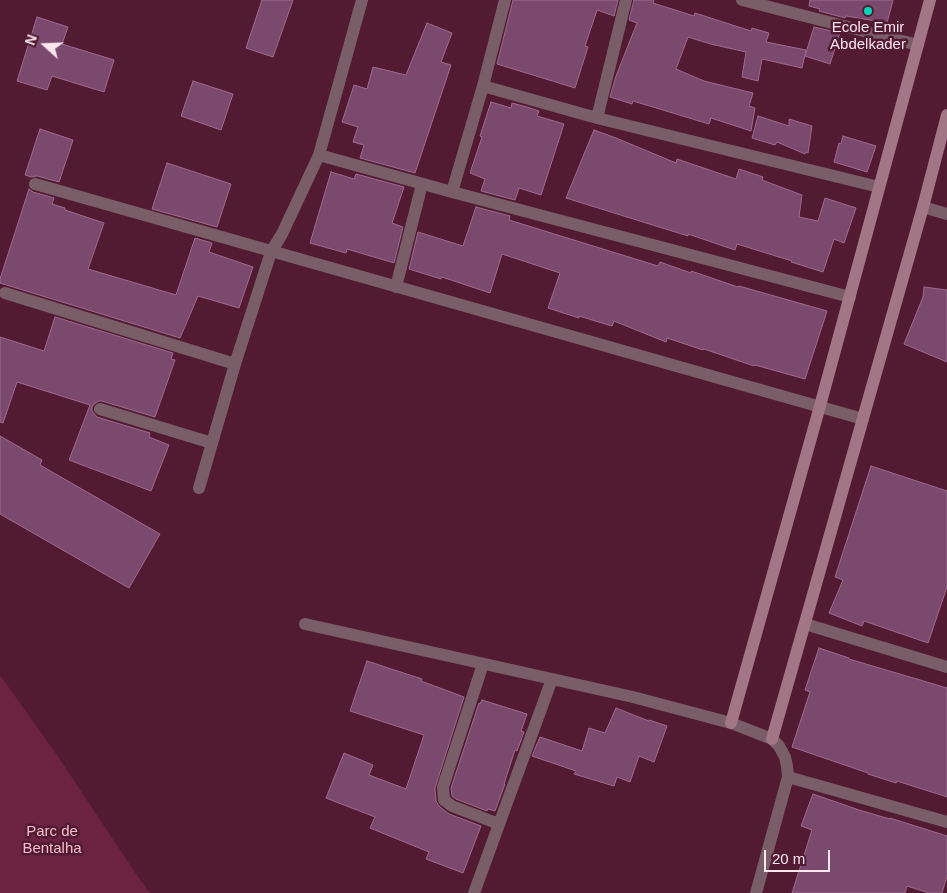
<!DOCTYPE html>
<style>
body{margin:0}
#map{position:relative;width:947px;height:893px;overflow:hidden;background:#521b32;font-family:Arial,sans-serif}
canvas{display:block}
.north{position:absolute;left:20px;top:20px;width:50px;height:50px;-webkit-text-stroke:4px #521b32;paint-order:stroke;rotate:290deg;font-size:14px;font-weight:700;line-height:20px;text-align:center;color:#fde6ed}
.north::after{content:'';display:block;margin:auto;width:18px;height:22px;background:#fde6ed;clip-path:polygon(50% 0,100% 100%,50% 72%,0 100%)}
.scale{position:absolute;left:764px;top:850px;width:66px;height:22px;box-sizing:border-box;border:2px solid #fde6ed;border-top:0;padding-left:6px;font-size:15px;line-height:18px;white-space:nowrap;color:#fde6ed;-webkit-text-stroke:4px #521b32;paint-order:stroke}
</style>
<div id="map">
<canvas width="947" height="893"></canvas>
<div class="north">N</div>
<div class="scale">20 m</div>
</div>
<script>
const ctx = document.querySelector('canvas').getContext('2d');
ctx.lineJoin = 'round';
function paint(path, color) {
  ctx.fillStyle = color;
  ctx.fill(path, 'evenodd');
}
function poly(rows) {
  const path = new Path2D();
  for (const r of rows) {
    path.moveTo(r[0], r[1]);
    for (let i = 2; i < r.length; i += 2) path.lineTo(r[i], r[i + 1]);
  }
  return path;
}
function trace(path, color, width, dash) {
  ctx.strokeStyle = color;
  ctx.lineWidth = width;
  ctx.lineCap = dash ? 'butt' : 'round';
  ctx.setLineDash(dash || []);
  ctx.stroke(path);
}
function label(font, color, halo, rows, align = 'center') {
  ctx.font = font + ' Arial,sans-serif';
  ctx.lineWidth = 5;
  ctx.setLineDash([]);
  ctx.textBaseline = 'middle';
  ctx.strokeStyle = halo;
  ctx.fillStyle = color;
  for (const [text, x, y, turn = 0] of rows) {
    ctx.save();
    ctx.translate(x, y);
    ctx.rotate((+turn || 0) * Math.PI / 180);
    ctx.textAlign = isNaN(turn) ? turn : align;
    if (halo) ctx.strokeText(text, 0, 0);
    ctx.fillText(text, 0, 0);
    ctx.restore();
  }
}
const green = poly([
 [0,675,59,758,136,874,150,893,0,893]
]);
const building = poly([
 [262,0,293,0,273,57,246,48,262,0],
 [513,0,618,0,614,16,597,10,585,46,588,47,575,88,497,64,513,0],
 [634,0,654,0,653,3,694,16,695,13,751,31,752,28,769,33,766,42,806,50,802,68,762,59,758,81,742,77,746,52,715,45,714,45,688,37,676,69,704,81,753,93,749,106,755,108,751,131,711,118,709,124,633,101,632,104,610,97,616,76,637,23,629,20,634,0],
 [810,0,893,0,887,23,846,16,845,18,819,11,820,9,809,6,810,0],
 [37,17,68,27,62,44,114,60,104,92,52,76,47,90,17,81,37,17],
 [427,23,452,33,441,62,451,65,415,173,360,158,364,145,353,142,358,127,342,122,354,85,367,89,373,67,406,75,427,23],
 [814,27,840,33,830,64,805,56,814,27],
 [193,81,233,94,221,130,181,116,193,81],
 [491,102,511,108,512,103,527,107,539,111,537,116,564,124,541,195,519,188,515,200,481,191,485,179,470,173,482,137,480,136,491,102],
 [758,116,789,126,789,119,812,126,808,153,806,152,805,154,777,142,775,145,752,138,758,116],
 [40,129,73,140,59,182,37,176,31,177,25,175,40,129],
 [594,130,616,138,676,163,677,159,736,179,739,169,763,177,762,180,802,195,799,217,818,221,825,198,856,208,844,243,834,239,823,272,791,262,792,261,737,244,735,250,688,234,688,236,566,198,594,130],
 [843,136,876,146,867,172,834,162,839,143,841,144,843,136],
 [167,163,231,184,217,227,152,209,167,163],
 [331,172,354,179,356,174,404,187,392,223,403,227,394,263,347,249,346,253,310,243,331,172],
 [29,189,33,192,54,198,52,204,65,208,65,210,104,223,88,269,176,295,195,238,212,243,209,252,253,267,239,308,198,296,180,338,0,283,0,279,29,189],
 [476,207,510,216,509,220,658,266,660,262,691,273,691,271,738,287,739,286,827,311,805,379,755,365,754,366,704,349,703,350,667,338,666,342,614,321,612,326,579,316,579,318,548,308,560,273,502,254,490,293,442,277,441,279,409,269,418,232,463,246,476,207],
 [924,287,947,290,947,362,904,344,923,297,924,287],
 [55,317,173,353,171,359,175,360,155,417,102,401,99,401,95,403,92,407,92,411,97,417,150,433,149,437,169,445,151,491,69,460,90,405,17,382,3,423,0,422,0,337,44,351,55,317],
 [0,436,42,460,40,465,160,534,129,588,0,514,0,436],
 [871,466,947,491,947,587,928,643,864,621,862,626,829,613,843,580,835,577,871,466],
 [819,648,849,658,849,659,947,688,947,797,897,781,896,783,868,774,868,773,792,747,810,692,805,690,819,648],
 [367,661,422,679,421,681,464,697,435,788,436,801,439,806,449,814,481,826,463,873,426,859,429,852,370,828,375,817,326,798,344,753,373,765,369,775,406,789,424,735,350,711,367,661],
 [482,700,527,714,521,731,524,732,517,751,515,750,504,784,505,784,495,811,488,809,487,811,456,799,452,796,451,788,479,703,480,704,482,700],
 [616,708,649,721,649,720,667,726,654,762,639,756,630,782,617,777,614,786,574,774,576,771,532,756,540,737,582,751,589,728,605,733,616,708],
 [813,794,859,810,890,819,890,818,947,836,947,876,942,893,929,893,907,886,905,893,792,893,812,830,801,826,813,794]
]);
const lane = poly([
 [756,893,788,777,787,766,785,757,779,746,772,739]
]);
const street = poly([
 [742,0,918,45],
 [483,86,597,118,879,187],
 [597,118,626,0],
 [319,155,452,192,850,297],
 [35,184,863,419],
 [452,192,483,86,505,0],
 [923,207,947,214],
 [396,287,422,184],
 [5,293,235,364],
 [100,409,212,443],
 [199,488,235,364,271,252,282,234,319,155,362,0],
 [305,624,633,697,731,723,772,739],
 [805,624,947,667],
 [483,664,443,787,444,800,452,806,499,824],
 [788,777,947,822],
 [474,893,552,679]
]);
const secondary = poly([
 [731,723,820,406,930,0],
 [772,739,923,207,947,115]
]);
const markers = [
 [868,11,5,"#04d5b6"]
];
const poiNames = [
 ["Ecole Emir",868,28],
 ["Abdelkader",868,45]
];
const parkNames = [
 ["Parc de",52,832],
 ["Bentalha",52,849]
];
paint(green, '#6c2342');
paint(building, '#7b496e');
trace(building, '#9f6a90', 1);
trace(lane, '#7a5e67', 12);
trace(street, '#7a5e67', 12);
trace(secondary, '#a27685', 12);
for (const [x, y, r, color] of markers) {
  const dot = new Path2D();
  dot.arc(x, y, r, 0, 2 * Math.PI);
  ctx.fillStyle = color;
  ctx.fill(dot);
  trace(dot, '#521b32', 2);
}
label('15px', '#fde6ed', '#521b32', poiNames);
label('15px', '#fabcd0', '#521b32', parkNames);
</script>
